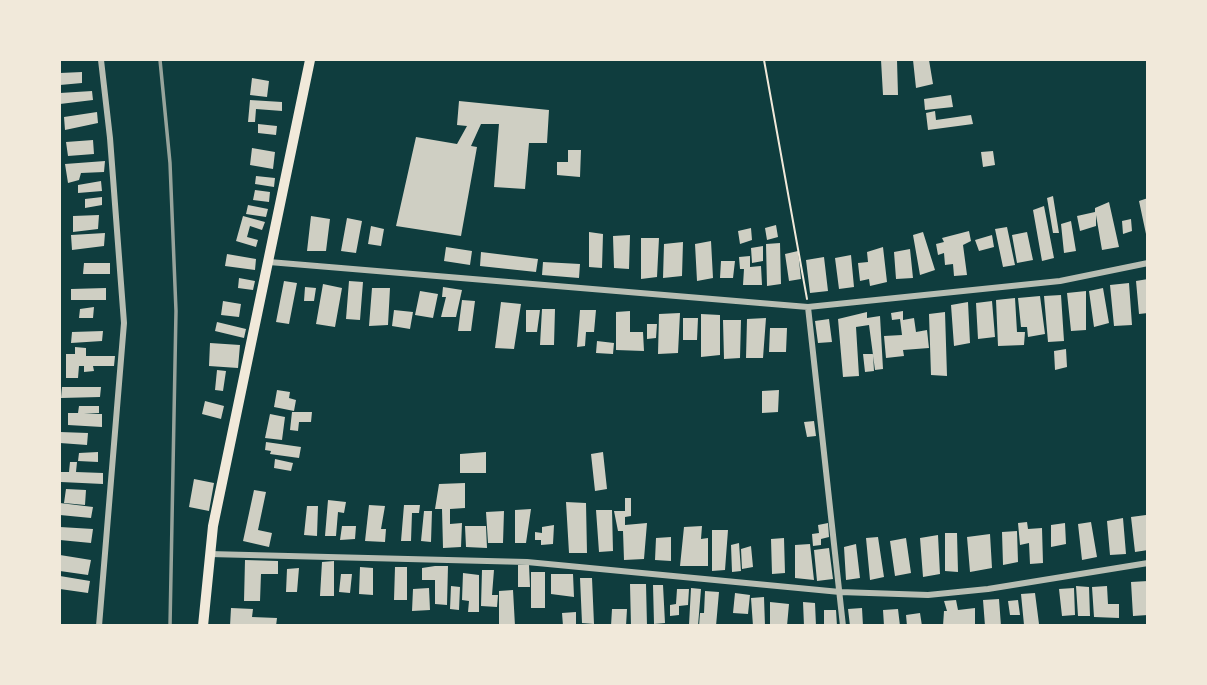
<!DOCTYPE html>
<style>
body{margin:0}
#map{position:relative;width:1207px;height:685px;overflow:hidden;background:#0f3d3e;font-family:"PT Sans Narrow",sans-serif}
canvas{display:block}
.frame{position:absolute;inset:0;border:61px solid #f1e9da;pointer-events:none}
</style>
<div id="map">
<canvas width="1207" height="685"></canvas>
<div class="frame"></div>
</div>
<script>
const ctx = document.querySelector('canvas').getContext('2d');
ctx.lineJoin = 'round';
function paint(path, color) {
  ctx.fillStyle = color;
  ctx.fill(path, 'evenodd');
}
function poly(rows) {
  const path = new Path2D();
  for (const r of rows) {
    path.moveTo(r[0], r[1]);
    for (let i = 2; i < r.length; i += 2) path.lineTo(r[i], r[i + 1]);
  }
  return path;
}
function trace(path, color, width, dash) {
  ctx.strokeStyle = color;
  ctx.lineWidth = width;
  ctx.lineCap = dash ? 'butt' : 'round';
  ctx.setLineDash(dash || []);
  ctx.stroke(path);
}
const building = poly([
 [881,60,897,60,898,95,883,95],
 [913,60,929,60,933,84,916,88],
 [82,72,82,83,60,85,60,73],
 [252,78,269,81,267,97,250,95],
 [92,91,93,100,60,104,60,93],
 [951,95,953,107,925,110,924,99],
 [250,100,282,102,282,111,256,109,255,122,248,122],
 [459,101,549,110,547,143,529,143,525,189,494,187,499,124,481,124,471,146,477,147,461,236,396,226,416,137,457,144,467,126,457,125],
 [935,111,936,120,971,115,973,124,928,130,926,113],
 [97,112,98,123,65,130,64,117],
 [258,124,277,126,276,135,258,133],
 [93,140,94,154,68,156,66,142],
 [252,148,275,152,273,169,250,165],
 [568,150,581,150,580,177,557,175,557,162,568,162],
 [993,151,995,165,983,167,981,152],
 [105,161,104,172,81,173,79,180,68,183,65,164],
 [256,176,275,178,274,187,255,184],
 [101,181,102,191,78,193,78,185],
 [255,190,270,192,269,202,253,200],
 [1053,196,1059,233,1053,233,1047,198],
 [102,197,102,205,85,208,85,199],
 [1148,198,1148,234,1146,234,1139,201],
 [1109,202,1119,247,1102,250,1096,215,1096,226,1080,231,1077,216,1095,212,1095,208],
 [248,205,268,209,266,217,246,214],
 [1044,206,1054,258,1042,261,1033,210],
 [99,215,98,229,73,232,73,216],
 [243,216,265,222,262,230,250,226,247,237,258,240,256,247,236,241],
 [311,216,330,219,326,251,307,251],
 [347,218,362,221,356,253,341,251],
 [1131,219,1132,231,1123,234,1122,221],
 [1071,221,1076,251,1064,253,1061,224],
 [776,225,778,237,767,240,765,228],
 [371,226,384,229,381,246,368,244],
 [1007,227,1015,265,1003,267,995,229],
 [751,228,752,240,740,244,738,231],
 [969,231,971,241,963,245,967,275,954,276,953,264,945,265,944,253,938,255,936,244,944,242,942,238],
 [589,232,603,234,602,268,589,267],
 [923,232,935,270,920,275,913,235],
 [1027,232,1033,260,1017,263,1012,235],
 [105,233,104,246,72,250,71,235],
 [630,235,629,269,614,268,613,236],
 [992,235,994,247,979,251,975,240],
 [641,238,659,238,657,277,641,279],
 [711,241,713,278,697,281,695,244],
 [683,242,682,276,663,278,664,244],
 [780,243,781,284,767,286,766,244],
 [763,246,763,261,752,263,751,248],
 [446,247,472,251,470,265,444,261],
 [883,247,887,282,870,286,869,279,860,281,858,263,868,262,867,252],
 [910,249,913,278,896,279,894,252],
 [798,251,801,279,789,281,785,254],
 [481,252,538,259,536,272,480,266],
 [227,254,256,259,255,270,225,266],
 [851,255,854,287,839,289,835,258],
 [750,256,750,267,761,266,762,285,743,285,744,269,740,269,739,257],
 [824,257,828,291,810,293,806,260],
 [721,261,735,261,733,278,720,278],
 [543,262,580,264,579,278,542,275],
 [84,263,110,263,110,274,83,274],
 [239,278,255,281,253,290,238,288],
 [1148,279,1148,313,1139,314,1136,281],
 [284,281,297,283,289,324,276,322],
 [349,281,363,282,360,320,346,319],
 [1129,283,1132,325,1114,326,1110,285],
 [323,284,342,288,335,327,316,324],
 [305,287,316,288,314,301,304,301],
 [443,287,462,290,456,317,441,317,446,297,442,297],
 [106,288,106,300,71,300,71,289],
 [372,288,390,288,388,325,369,326],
 [1103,288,1109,323,1094,327,1089,291],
 [420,291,438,294,433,318,415,315],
 [1086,291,1086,330,1071,331,1067,293],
 [1061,295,1064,341,1048,342,1044,296],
 [1040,296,1045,334,1028,337,1027,327,1021,327,1018,298],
 [1015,298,1017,332,1025,332,1024,345,998,346,996,300],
 [462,300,475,301,471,331,458,331],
 [223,301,241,304,239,317,221,315],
 [992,301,995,337,978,339,976,303],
 [501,302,521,304,514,349,495,348],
 [968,302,970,343,954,346,951,305],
 [94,307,93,318,79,318,80,309],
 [542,309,555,309,554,345,540,345],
 [394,310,413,312,410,329,392,326],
 [526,310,540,310,537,332,526,332],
 [580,310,596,310,594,332,586,332,585,346,577,347],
 [630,311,630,332,643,332,644,351,616,350,616,312],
 [903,311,903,320,914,318,916,332,927,330,929,348,903,350,904,356,886,358,884,336,902,335,900,319,892,320,891,313],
 [867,312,867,318,880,316,883,369,875,370,869,325,856,327,859,376,843,377,838,319],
 [945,312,947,376,931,375,929,314],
 [680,313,678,353,658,354,659,314],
 [701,314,720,315,720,355,701,357],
 [683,318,698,318,697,340,683,340],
 [766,318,763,358,746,358,747,319],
 [829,319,832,342,818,343,815,321],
 [723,320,741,320,740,358,724,359],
 [217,322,246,329,244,338,215,331],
 [647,324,657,324,656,338,647,339],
 [770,328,787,328,786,352,769,352],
 [103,331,102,341,71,343,72,332],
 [597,341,614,343,613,354,596,353],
 [210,343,240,345,238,368,209,366],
 [75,347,86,348,86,356,115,356,114,366,93,366,94,371,84,372,84,366,79,366,78,378,66,378,66,354,75,354],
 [1066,349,1067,367,1055,370,1054,351],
 [863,354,873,354,874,371,865,372],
 [217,370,226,371,223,391,215,390],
 [62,387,101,387,100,397,61,398],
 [277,390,290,392,289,398,296,400,294,411,274,407],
 [779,390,778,412,762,413,762,391],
 [205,401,224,406,221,419,202,414],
 [79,406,99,406,99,413,84,414,102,414,102,427,68,425,68,413,78,413],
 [292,412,312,412,311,422,299,422,298,431,290,430],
 [270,414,285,417,282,440,265,438],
 [814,421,816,436,807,437,804,422],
 [60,432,88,433,87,445,60,443],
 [266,442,301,447,299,458,270,454,271,451,265,450],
 [98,452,98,462,78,461,79,453],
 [486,452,486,473,460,473,460,454],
 [603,452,607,489,595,491,591,454],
 [275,459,293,463,291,471,274,468],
 [70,462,77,462,76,472,103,473,103,484,61,482,61,472,69,472],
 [194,479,214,483,209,511,189,507],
 [465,483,465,508,450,509,450,524,462,523,461,547,443,548,442,509,435,509,439,484],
 [66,489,86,490,85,505,64,503],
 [254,490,266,492,258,530,272,533,269,547,243,541],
 [625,498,631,498,631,516,625,517,625,525,647,523,644,559,624,560,623,531,618,531,614,511,625,511],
 [328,500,346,502,344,513,338,512,336,536,325,536],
 [566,502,586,503,587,553,569,553],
 [60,503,93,507,91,518,60,515],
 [369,505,385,506,381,529,386,529,385,542,365,541],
 [404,505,420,505,419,513,412,513,411,541,401,541],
 [307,506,318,506,317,536,304,535],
 [531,509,526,543,515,543,515,510],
 [596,510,612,510,613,551,599,552],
 [424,511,432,511,431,542,421,541],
 [504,511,503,543,488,543,486,512],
 [1146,515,1148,550,1135,552,1131,517],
 [1123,518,1126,554,1110,555,1107,521],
 [1027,522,1028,529,1042,528,1043,563,1030,564,1029,543,1020,545,1018,523],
 [1091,522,1097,557,1082,560,1078,524],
 [828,523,829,537,821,539,821,545,813,546,812,534,819,533,818,525],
 [1065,523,1066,544,1051,547,1051,525],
 [554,525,553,544,541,545,541,540,535,540,535,532,542,533,542,527],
 [342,526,356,526,355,539,340,540],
 [465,526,486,526,487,548,466,547],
 [702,526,701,539,708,538,708,566,680,566,684,527],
 [60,527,93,529,91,543,60,540],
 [712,530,728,530,725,570,712,571],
 [1017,531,1018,562,1003,565,1002,532],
 [945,533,957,533,958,572,945,571],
 [990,534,992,568,970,572,967,537],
 [938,535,940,574,923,577,920,538],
 [671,537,671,561,655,560,656,538],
 [878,537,884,577,870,580,866,538],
 [784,538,785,573,772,574,771,539],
 [906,538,911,573,895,576,890,541],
 [739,543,741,571,732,572,731,545],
 [810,544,814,580,795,578,795,545],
 [856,544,860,578,846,580,844,547],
 [751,546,753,567,742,569,741,549],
 [829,548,833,579,817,581,814,550],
 [60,555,91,560,88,575,60,571],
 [245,560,278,561,278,574,261,574,260,601,244,601],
 [334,561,334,596,320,596,322,562],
 [518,565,529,565,530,587,518,587],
 [435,566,448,566,447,605,435,604,435,580,422,580,422,568],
 [360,567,373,568,373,595,359,594],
 [395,567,407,567,407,600,394,600],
 [299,568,297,592,286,592,287,569],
 [482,570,494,570,492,595,498,595,497,607,481,606],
 [531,572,545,572,545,608,531,608],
 [463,573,479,575,479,612,468,612,469,601,462,600],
 [341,574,352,574,350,593,339,592],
 [551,574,573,574,574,597,551,594],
 [60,576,90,581,88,593,60,589],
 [580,578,592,578,594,624,582,623],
 [1148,581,1148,615,1133,616,1131,582],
 [630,584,646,584,647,626,631,626],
 [653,585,663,585,665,623,654,624],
 [451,586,460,587,459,610,450,609],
 [1076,586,1089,587,1090,616,1078,616],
 [1107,586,1108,604,1119,604,1119,618,1094,617,1092,587],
 [429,588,430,610,412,611,413,589],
 [691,588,701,589,698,626,689,625],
 [1074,588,1075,615,1062,616,1059,589],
 [677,589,689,589,688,605,679,606,679,615,670,616,670,605,676,604],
 [513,590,515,626,499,626,499,591],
 [705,591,719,592,716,626,699,626,700,613,704,613],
 [735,593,750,595,748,614,733,613],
 [1035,593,1039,624,1024,625,1021,594],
 [764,597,765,626,753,626,751,598],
 [999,599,1001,626,985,626,983,600],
 [956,600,958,610,975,608,975,626,943,626,944,611,947,611,944,601],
 [1018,600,1020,615,1010,615,1008,601],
 [770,602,789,604,787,626,770,626],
 [803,602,815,603,816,626,804,626],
 [231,608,253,609,252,617,277,618,276,626,230,626],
 [862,608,863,626,850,626,848,609],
 [612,609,627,609,626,626,611,626],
 [898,609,900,626,884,626,883,610],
 [824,610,836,610,837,626,824,626],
 [576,612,576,626,563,626,562,613],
 [920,613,922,626,907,626,906,615]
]);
const path = poly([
 [764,60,807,299]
]);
const minor = poly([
 [269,262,808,307,1060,281,1148,263],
 [808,307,843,626],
 [209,554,527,562,840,592,928,595,988,589,1148,563],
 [99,626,124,323,110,138,101,60]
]);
const primary = poly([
 [203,626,213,526,310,60]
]);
const rail = poly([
 [160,60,170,163,176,311,170,626]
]);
paint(building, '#cfcfc3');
trace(path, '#f1e9da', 2);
trace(minor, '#b8beb3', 6);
trace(primary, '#f1e9da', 10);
trace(rail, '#97a49c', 3.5);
</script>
